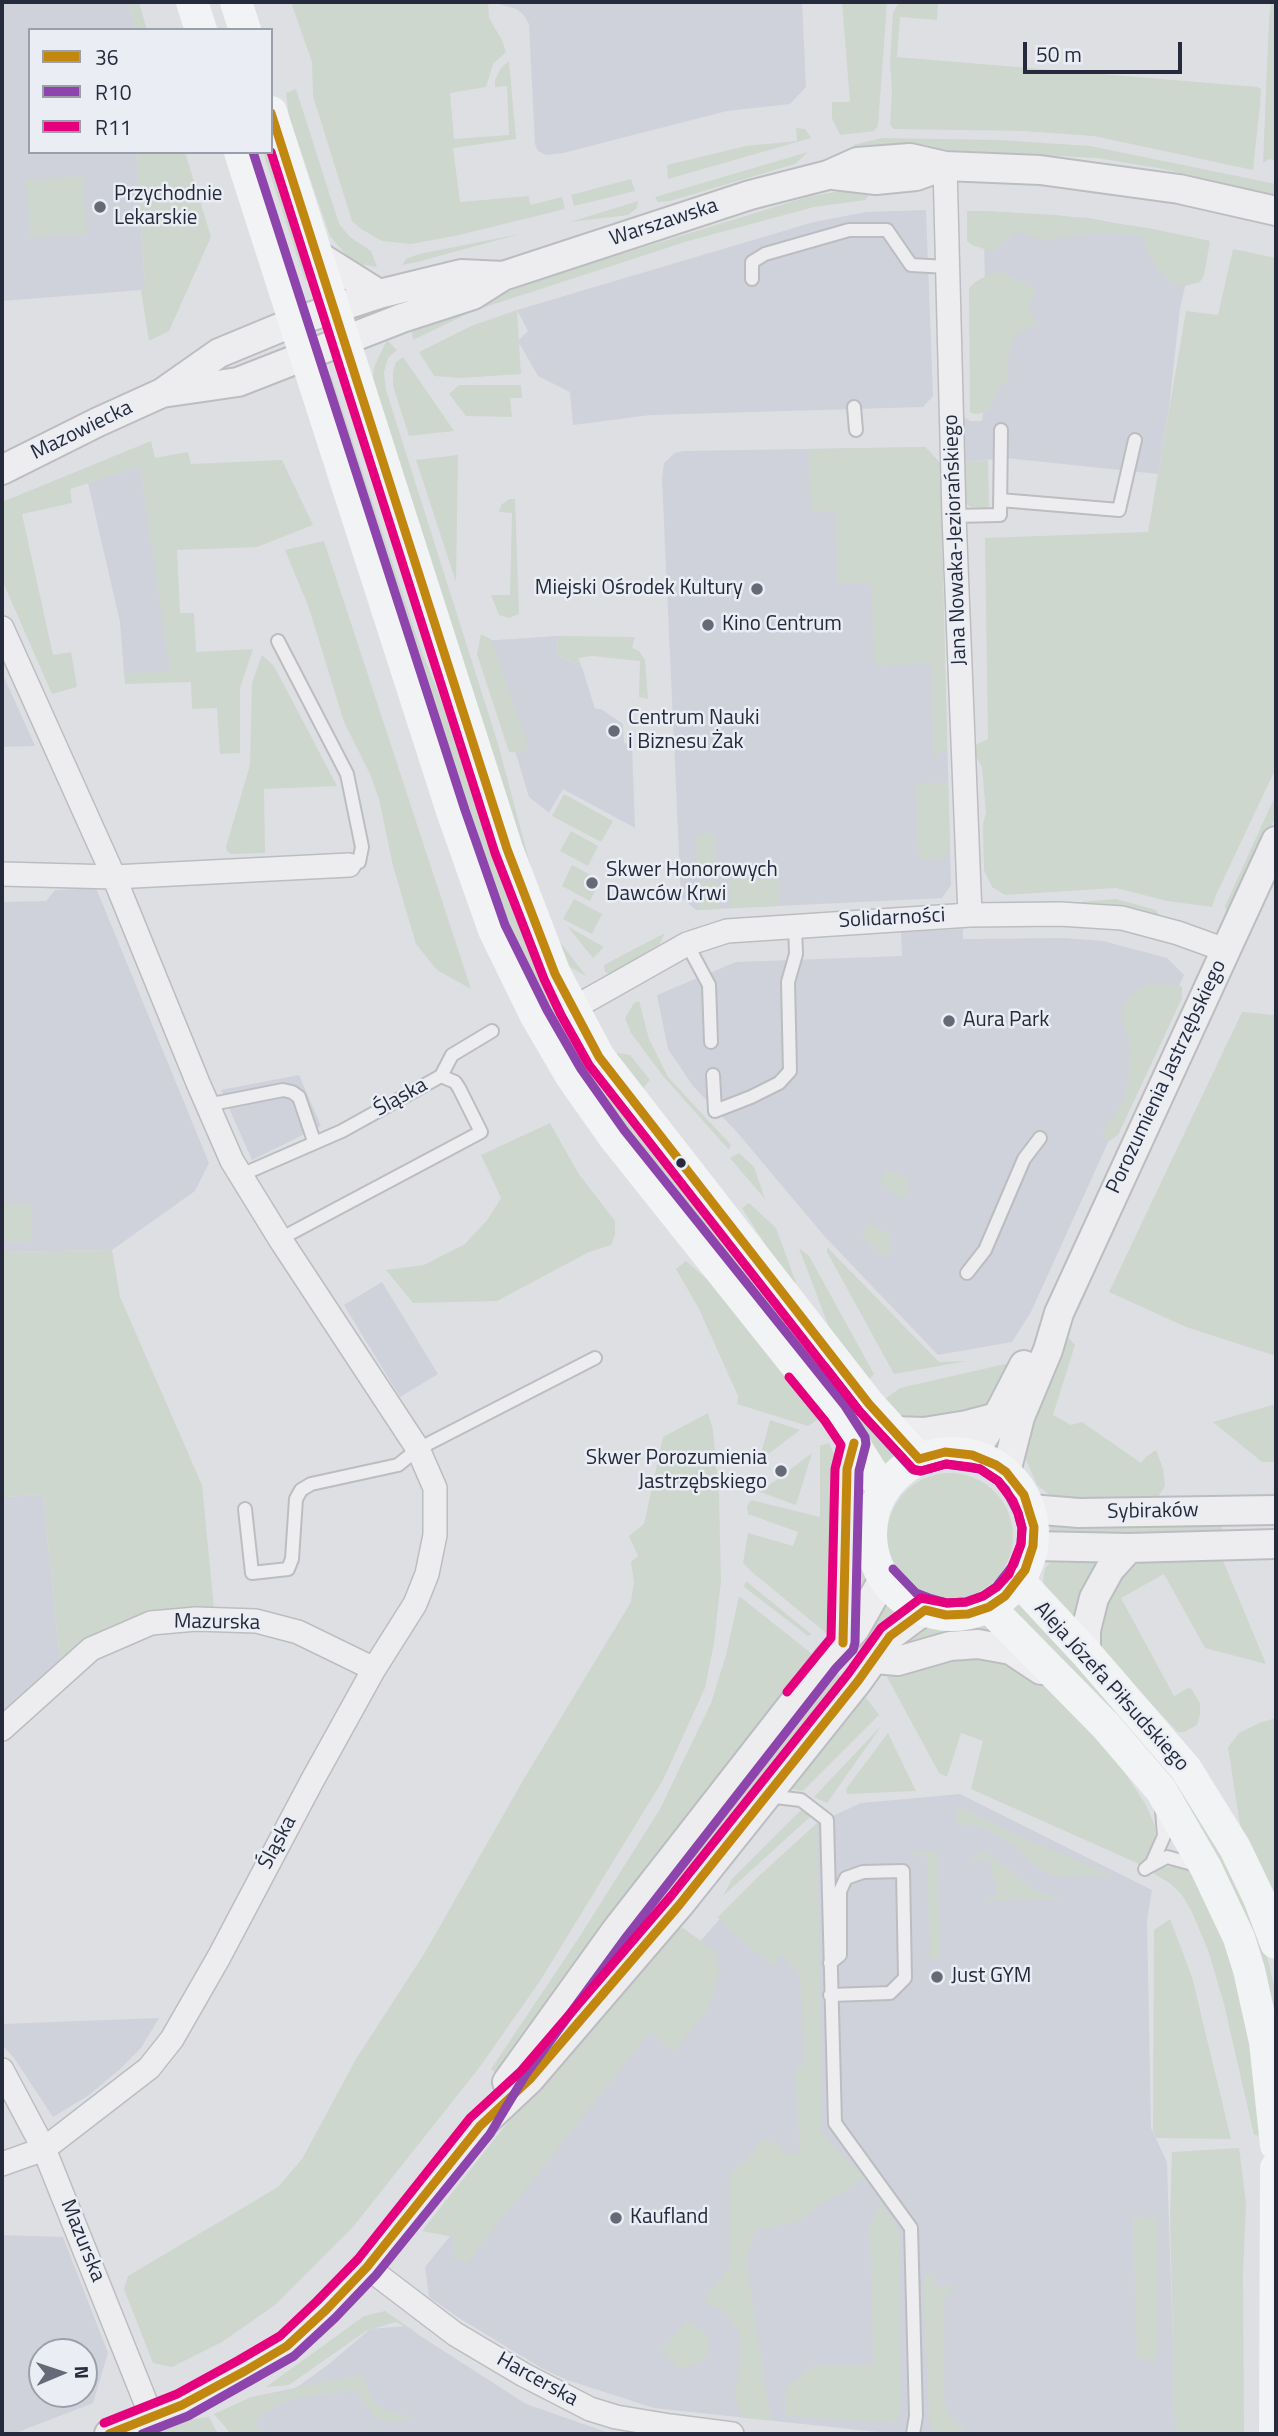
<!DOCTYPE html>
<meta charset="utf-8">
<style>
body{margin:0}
#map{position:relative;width:1278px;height:2436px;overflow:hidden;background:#dedfe3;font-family:"Titillium Web",sans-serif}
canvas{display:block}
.frame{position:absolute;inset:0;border:4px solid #252b3c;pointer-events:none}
.legend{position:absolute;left:28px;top:28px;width:245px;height:126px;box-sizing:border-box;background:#eaedf4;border:2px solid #9b9faa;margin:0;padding:9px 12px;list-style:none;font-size:21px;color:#252b3c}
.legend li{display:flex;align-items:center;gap:14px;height:35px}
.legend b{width:35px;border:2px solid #9b9faa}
.north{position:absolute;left:28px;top:2338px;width:70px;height:70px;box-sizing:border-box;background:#eaedf4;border:2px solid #9b9faa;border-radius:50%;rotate:88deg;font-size:19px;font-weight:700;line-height:28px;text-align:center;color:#252b3c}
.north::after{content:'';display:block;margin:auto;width:24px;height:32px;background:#666a76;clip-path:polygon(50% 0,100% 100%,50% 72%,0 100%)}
.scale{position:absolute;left:1023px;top:42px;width:159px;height:32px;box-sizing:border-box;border:4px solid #252b3c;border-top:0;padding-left:9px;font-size:21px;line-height:24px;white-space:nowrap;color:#252b3c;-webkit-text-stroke:5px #eaedf4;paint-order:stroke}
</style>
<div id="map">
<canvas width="1278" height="2436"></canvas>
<div class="frame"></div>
<ul class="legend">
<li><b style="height:9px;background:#c2870f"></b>36</li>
<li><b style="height:9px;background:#8e44ad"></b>R10</li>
<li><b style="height:9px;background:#e5007d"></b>R11</li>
</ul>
<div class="north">N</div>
<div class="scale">50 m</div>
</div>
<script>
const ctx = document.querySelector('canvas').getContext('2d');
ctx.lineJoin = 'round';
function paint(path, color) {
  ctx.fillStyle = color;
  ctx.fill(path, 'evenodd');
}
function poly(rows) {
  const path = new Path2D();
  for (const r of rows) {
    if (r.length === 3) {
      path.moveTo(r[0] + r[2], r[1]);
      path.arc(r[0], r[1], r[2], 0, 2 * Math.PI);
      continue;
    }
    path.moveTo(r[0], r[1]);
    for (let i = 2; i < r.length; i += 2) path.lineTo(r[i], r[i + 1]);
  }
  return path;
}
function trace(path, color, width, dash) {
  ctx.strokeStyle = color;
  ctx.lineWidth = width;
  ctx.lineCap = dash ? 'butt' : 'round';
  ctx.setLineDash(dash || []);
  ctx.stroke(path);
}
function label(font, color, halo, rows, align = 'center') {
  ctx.font = font + ' "Titillium Web",sans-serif';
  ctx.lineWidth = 5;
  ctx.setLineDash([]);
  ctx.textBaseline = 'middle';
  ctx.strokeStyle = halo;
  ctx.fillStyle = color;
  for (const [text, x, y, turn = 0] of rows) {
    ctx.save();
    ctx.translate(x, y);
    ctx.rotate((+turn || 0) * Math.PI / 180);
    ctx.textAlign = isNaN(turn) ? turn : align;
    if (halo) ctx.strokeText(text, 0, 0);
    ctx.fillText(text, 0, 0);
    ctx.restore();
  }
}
const built = poly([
 [2,2,128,2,135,30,30,30,30,152,136,152,145,286,141,290,2,301],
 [492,2,802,2,806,87,790,104,727,111,563,153,546,155,538,151,535,144,529,24,523,14,516,9],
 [926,210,933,396,923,407,651,415,573,425,570,392,538,376,518,341,528,331,517,310,814,222,866,212],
 [983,211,1088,218,1210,241,1186,282,1180,308,1169,408,1158,474,1006,458,963,462,962,415,970,421,982,421,983,413,989,409],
 [925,447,940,463,951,885,942,898,696,910,681,897,662,479,664,463,675,453,683,451],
 [140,467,169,657,170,673,124,673,120,622,88,483],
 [557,636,558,655,582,667,595,709,601,709,623,724,624,743,632,745,635,828,563,789,549,813,529,797,482,641],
 [2,673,14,699,35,746,2,747],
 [96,888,209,1163,195,1191,112,1250,2,1252,2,902,46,901,55,890],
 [963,929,963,939,1064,938,1103,941,1167,958,1184,975,1031,1312,1012,1342,938,1355,826,1238,736,1131,693,1086,668,1049,657,995,736,962,902,956,901,932],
 [299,1075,321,1126,252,1160,221,1090],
 [382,1282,438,1374,400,1397,344,1305],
 [43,1495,60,1661,2,1716,2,1497],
 [960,1794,1152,1890,1147,1920,1151,2128,1167,2162,1176,2434,896,2434,654,2408,567,2380,543,2369,459,2318,429,2297,425,2267,552,2110,725,1913,817,1823,861,1803],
 [159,2018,141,2048,119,2070,89,2095,53,2117,14,2058,2,2045,2,2024],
 [2,2235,63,2237,108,2353,93,2403,13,2434,2,2434],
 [42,2352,84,2352,84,2394,42,2394],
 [405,2326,526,2404,612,2434,232,2434,329,2364,370,2329]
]);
const green = poly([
 [128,2,139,2,147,30,135,30],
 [293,2,488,2,489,18,502,40,506,52,493,64,486,87,450,93,454,139,509,135,507,86,495,87,495,80,501,68,509,61,516,139,453,148,460,202,529,196,530,205,562,197,565,209,459,235,411,244,382,241,361,229,352,221,313,96,312,62,292,5],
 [842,2,887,2,878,126,874,131,840,135,832,118,832,102,850,102],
 [899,2,938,2,937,20,900,17,897,57,1257,87,1261,89,1260,105,1253,170,1094,136,1024,131,894,129,890,125,892,91,890,63,893,13],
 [1276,2,1276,161,1269,159,1263,163,1269,19,1271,4],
 [296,89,339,224,350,237,371,251,377,267,359,264,347,256,330,236,289,117,286,93],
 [796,128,805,129,811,138,668,179,667,165,746,146,797,141],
 [882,138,999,140,1090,146,1276,184,1276,195,1163,169,1097,158,925,149,866,152,853,145],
 [136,152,185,152,211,237,169,331,149,341,141,290,145,286],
 [263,152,268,152,309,279,305,280],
 [808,152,795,164,670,201,658,202,655,197],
 [83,176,87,234,30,238,26,180],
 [631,179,635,191,574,206,571,195],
 [858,188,870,189,868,197,865,200,814,207,688,241,473,311,413,340,411,325,573,269,807,197],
 [638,201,637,208,628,215,570,222],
 [983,211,1057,215,1148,228,1210,241,1204,275,1200,282,1185,286,1175,285,1162,274,1147,253,1144,239,1138,235,1094,233,1048,240,1038,239,1021,232,1016,232,993,252,972,245,967,241,967,211],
 [520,234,417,262,402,265,406,259,419,254],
 [1233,249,1276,258,1276,768,1216,895,1212,907,1167,901,1116,888,1005,895,992,887,984,870,983,824,986,813,982,767,971,747,988,739,985,538,1148,532,1186,311,1218,315],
 [1003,272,1037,291,1031,298,1030,309,1036,323,1020,333,1012,344,1007,362,1009,380,999,387,989,409,983,413,974,414,970,412,969,288,975,282,990,274],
 [517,310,521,374,462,378,434,376,419,352,471,326],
 [387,340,397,350,388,358,384,372,386,390,498,744,534,879,554,934,586,976,561,962,543,915,372,384,374,367],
 [403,357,419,380,454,431,409,436,393,386,393,371,396,362],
 [331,375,421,650,586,1058,575,1064,507,931,324,378],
 [459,385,521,385,522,398,510,398,512,417,466,416,449,394],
 [151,441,155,458,188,452,191,464,282,460,313,525,257,547,177,550,180,613,194,613,196,652,253,649,240,688,240,753,220,754,217,708,192,709,191,682,125,684,124,673,170,672,140,467,70,489,72,503,22,514,53,655,71,652,77,687,52,694,2,580,2,502],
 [925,447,940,463,947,748,934,756,931,664,879,665,874,662,871,583,838,584,835,511,811,512,808,449],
 [458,455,456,582,416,460],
 [988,460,989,506,985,508,971,507,964,503,963,462],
 [509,499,515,499,519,614,509,618,499,615,491,595,510,595,512,513,499,512,501,505],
 [324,541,471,989,437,970,416,944,393,866,379,799,370,774,344,722,309,608,285,550],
 [481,634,492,640,528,745,526,753,509,752,477,654],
 [557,636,635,637,632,648,639,651,645,660,648,699,639,697,640,661,592,656,578,658,582,667,558,655],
 [262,655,274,666,337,786,264,789,265,853,231,854,227,851,226,847,250,765,252,683],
 [948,782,950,853,943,859,919,860,916,784],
 [564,794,613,821,601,842,552,816],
 [1276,794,1276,816,1232,913,1226,911,1225,906],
 [571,831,598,846,588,866,560,851],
 [715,833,716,870,697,872,695,834],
 [572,865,600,880,590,901,562,886],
 [778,878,780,906,730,908,729,880],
 [718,881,720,909,698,910,697,882],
 [574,899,602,914,592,934,563,919],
 [1116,899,1156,910,1160,917,1047,905],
 [567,926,604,947,593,958],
 [665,933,659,945,611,974,605,972,604,965],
 [1148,983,1182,986,1182,998,1118,1135,1109,1141,1104,1139,1102,1132,1123,1102,1128,1081,1130,1045,1123,1025,1122,1009,1128,997],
 [639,1001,649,1039,668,1077,731,1145,729,1150,663,1076,631,1033,625,1018,634,1003],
 [1276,1010,1276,1356,1186,1327,1109,1292,1242,1012,1274,1015],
 [618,1053,630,1055,650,1080,643,1088,613,1057],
 [592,1067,846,1395,837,1403,586,1075],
 [550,1123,578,1173,615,1221,615,1235,611,1245,589,1252,497,1301,413,1303,386,1270,424,1265,465,1244,488,1219,501,1198,481,1155],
 [739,1153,754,1167,765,1199,730,1158],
 [886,1170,906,1177,909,1188,903,1201,879,1181],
 [749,1203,776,1228,796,1283,791,1285,742,1208],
 [2,1204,31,1204,31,1242,2,1242],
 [868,1222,890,1234,889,1257,882,1255,861,1236],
 [827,1247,939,1362,967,1361,894,1374,827,1252],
 [799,1248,809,1256,874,1374,868,1381,830,1330],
 [112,1250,120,1297,202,1485,214,1609,93,1639,60,1661,43,1495,2,1497,2,1252],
 [686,1261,724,1294,820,1418,808,1426,737,1404,738,1396,699,1309,676,1269],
 [1064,1333,1075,1345,1053,1415,1071,1425,1082,1422,1141,1463,1147,1456,1156,1450,1163,1469,1165,1486,1158,1497,1072,1501,1053,1498,1037,1485,1026,1460,1026,1441],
 [1014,1362,991,1402,967,1416,931,1423,901,1415,882,1401,900,1388],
 [1276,1404,1276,1462,1262,1462,1213,1422],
 [708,1413,713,1430,719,1495,721,1581,714,1643,705,1688,663,1780,540,1981,479,2068,353,2227,275,2305,222,2342,172,2367,153,2363,124,2289,128,2276,278,2187,302,2159,356,2059,424,1954,525,1777,631,1602,634,1582,631,1562,638,1556,629,1536,644,1524,663,1437],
 [865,1417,905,1459,888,1473,870,1439,856,1421],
 [770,1420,800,1430,759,1461],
 [829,1443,834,1454,838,1491,834,1604,826,1633,752,1572,743,1563,748,1533,793,1546,798,1532,748,1514,747,1507,751,1500,820,1517,820,1446],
 [812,1453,796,1505,760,1492],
 [856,1461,872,1496,865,1511,860,1535,867,1578,860,1604,851,1600],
 [950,1536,63],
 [1222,1522,1222,1534,1051,1536,1050,1526],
 [1111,1553,1078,1626,1046,1596,1043,1580,1045,1568,1053,1560],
 [1222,1558,1266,1664,1205,1648,1164,1574,1121,1598,1174,1696,1190,1687,1200,1703,1200,1715,1197,1725,1184,1732,1178,1732,1102,1652,1099,1635,1107,1590,1117,1576,1134,1565,1156,1560],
 [746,1581,811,1634,812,1634,808,1636,744,1587],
 [883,1595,907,1614,860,1657,851,1650],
 [1020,1595,1155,1750,1219,1846,1259,1931,1269,1964,1276,1994,1276,2058,1228,1883,1005,1609],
 [739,1596,816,1657,500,2076,491,2069,580,1936,660,1809,711,1703,726,1655],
 [989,1621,1019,1646,891,1654,924,1624,936,1622,956,1625],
 [981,1652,1022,1663,1093,1724,1146,1805,1155,1826,1155,1840,1149,1853,1165,1867,1185,1866,1195,1872,1225,1936,1244,2007,1264,2136,1254,2135,1224,2004,1208,1950,1191,1910,1182,1895,1171,1884,1137,1863,971,1789,983,1741,961,1733,947,1777,939,1773,886,1675,910,1663],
 [834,1672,844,1678,661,1908,541,2048],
 [864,1695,879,1715,803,1791,790,1789,788,1787],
 [1276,1718,1276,1891,1272,1894,1240,1825,1228,1747,1239,1733,1259,1723],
 [882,1725,827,1803,814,1797],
 [888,1733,916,1791,847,1794,846,1789],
 [958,1806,1023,1838,1112,1875,1060,1877,1048,1873,1029,1862,1020,1850,983,1827,955,1824],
 [801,1810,811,1816,723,1896,732,1879],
 [817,1823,822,2133,865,2179,823,2203,800,2221,755,2231,746,2261,771,2420,743,2418,735,2398,741,2349,739,2333,728,2315,703,2300,730,2267,730,2173,745,2161,763,2139,781,2145,781,2154,800,2154,795,2067,804,2066,804,2053,800,1974,781,1955,774,1966,727,1929,718,1917,759,1876],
 [934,1851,937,1854,940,1960,930,1960,927,1856,913,1856,913,1852],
 [979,1852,986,1852,1001,1862,1029,1886,1044,1894,1065,1899,982,1901,982,1899,997,1895,989,1858,973,1860,972,1858],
 [1170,1919,1192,1977,1231,2139,1156,2138,1153,2131,1154,1930],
 [683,1928,716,1952,719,1971,714,1993,705,2013,674,2052,650,2032,466,2264,455,2257,454,2237,422,2231,512,2117,661,1939,670,1930],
 [1239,2148,1246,2203,1243,2273,1244,2434,1175,2434,1170,2216,1172,2152],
 [881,2203,899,2231,901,2410,894,2423,785,2416,785,2388,813,2365,873,2365,870,2224],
 [1133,2217,1157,2218,1158,2361,1137,2360],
 [934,2273,935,2287,956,2286,943,2300,943,2399,947,2408,946,2411,968,2434,933,2434,929,2415,923,2284,926,2275],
 [385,2311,420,2335,396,2322,366,2331,289,2385,266,2387,364,2316],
 [687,2320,702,2330,710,2339,710,2347,704,2359,696,2365,679,2368,661,2351],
 [363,2374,371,2398,382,2410,410,2416,410,2422,380,2421,355,2391,296,2398,266,2411,254,2424,263,2434,231,2434,214,2414,251,2397],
 [209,2417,218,2434,152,2434,192,2419]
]);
const service = poly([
 [752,279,752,262,765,254,849,230,887,230,911,265,948,267],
 [854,407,856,430],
 [1000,500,1119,510,1135,440],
 [954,516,1000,515,1001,430],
 [278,641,347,774,362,847,359,862,349,865],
 [687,944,709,985,711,1042],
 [713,1075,715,1111,751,1097,779,1083,790,1071,788,982,796,954,795,925],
 [441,1076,452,1055,492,1031],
 [207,1105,283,1090,292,1092,299,1097,314,1141],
 [241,1175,342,1131,441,1076,455,1082,459,1088,481,1132,280,1239],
 [967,1273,985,1250,1024,1159,1040,1138],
 [245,1509,252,1573,288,1569,292,1559,296,1499,301,1490,311,1484,398,1465,418,1449,595,1358],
 [767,1796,801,1800,827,1820,835,2123,911,2228,916,2416,913,2434],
 [1148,1867,1167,1857,1200,1866],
 [1145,1869,1152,1863,1164,1836,1162,1809],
 [830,1963,840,1955,840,1891,846,1878,863,1872,903,1871,905,1978,890,1993,830,1995]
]);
const minor = poly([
 [945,166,954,516,970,915],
 [2,628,114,877,198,1083,232,1161,280,1239,418,1449,435,1488,435,1535,427,1574,415,1604,374,1669,312,1781,219,1957,172,2039,149,2068,44,2149,2,2164],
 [2,874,114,877,349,865],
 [572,1009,687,944,727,931,970,915,1060,914,1122,918,1178,933,1225,950],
 [2,1729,91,1649,151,1623,196,1619,256,1621,298,1632,374,1669],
 [2,2070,44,2149,152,2418],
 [367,2267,455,2334,524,2375,590,2409,616,2417,670,2426,732,2434]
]);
const tertiary = poly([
 [834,175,876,180,916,176,938,168],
 [317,255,379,294],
 [162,393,238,382,402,318,473,295,503,276,750,195,828,175,857,162,910,158,945,166,1040,170,1179,189,1276,211],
 [2,470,98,422,162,393,219,353,294,322,379,294,461,274,503,276],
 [894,1431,924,1432,967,1425,997,1417],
 [972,1455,997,1417,1024,1365],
 [1006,1472,1020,1417,1048,1350,1059,1313,1276,841],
 [1030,1509,1079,1513,1276,1510],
 [1033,1546,1129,1548,1276,1544],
 [843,1643,847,1469,854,1443],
 [1086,1653,1086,1630,1094,1598,1110,1569,1129,1548],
 [874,1659,898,1661,950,1646,978,1644,1011,1650,1041,1670],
 [507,2082,617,1929,827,1660,855,1629,884,1578],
 [109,2434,182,2405,245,2371,287,2346,326,2310,367,2267,480,2126,530,2079,680,1904,858,1681,890,1636,925,1610]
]);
const secondary = poly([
 [192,2,201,30],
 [236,2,245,30],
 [271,112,507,849,555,974,599,1057,869,1404,919,1459],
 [240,152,453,814,494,930,536,1016,571,1076,614,1137,835,1414,883,1490],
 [952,1534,81],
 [1019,1581,1086,1653,1186,1769,1235,1848,1259,1898,1276,1943],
 [989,1607,1106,1726,1161,1790,1206,1868,1239,1938,1249,1970,1265,2042,1276,2145],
 [1275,2434,1276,2168]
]);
const bus1 = poly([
 [271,113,507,849,555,974,599,1057,869,1404,919,1459],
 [919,1459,945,1452,972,1455,996,1465,1006,1472,1024,1495,1034,1527,1033,1546,1025,1570,1005,1596,989,1607,968,1614,946,1615,925,1610],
 [843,1643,847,1469,854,1443],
 [109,2434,182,2405,245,2371,287,2346,326,2310,367,2267,480,2126,530,2079,680,1904,858,1681,890,1636,925,1610]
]);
const bus2 = poly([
 [825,1367,860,1412,912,1469,921,1471,946,1464,980,1469,998,1481,1006,1490,1018,1513,1022,1528,1021,1544,1014,1564,996,1587,983,1596,966,1602,947,1603,929,1598,916,1593,893,1569],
 [142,2434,188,2416,294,2356,335,2318,376,2275,490,2134,526,2074,627,1936,836,1668,853,1650,855,1643,859,1471,866,1444,865,1437,845,1406,624,1130,581,1069,547,1010,505,925,465,810,253,152]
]);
const bus3 = poly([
 [787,1692,831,1638,835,1469,841,1445,825,1421,789,1377],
 [104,2423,177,2394,239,2360,280,2336,317,2301,358,2259,470,2118,521,2071,671,1896,848,1674,881,1628,921,1598,947,1603,966,1602,983,1596,997,1587,1009,1574,1021,1544,1022,1528,1018,1513,1013,1501,998,1481,980,1469,970,1467,946,1464,921,1471,914,1470,860,1412,589,1065,561,1015,544,979,495,853,271,152]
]);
const markers = [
 [100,207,7,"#666a76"],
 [757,589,7,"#666a76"],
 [708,625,7,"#666a76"],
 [614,731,7,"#666a76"],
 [592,883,7,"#666a76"],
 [949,1021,7,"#666a76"],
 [681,1163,6,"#252b3c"],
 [781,1471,7,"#666a76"],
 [937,1977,7,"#666a76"],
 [616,2218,7,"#666a76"]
];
const poiNames = [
 ["Przychodnie",114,195],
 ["Lekarskie",114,219],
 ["Miejski Ośrodek Kultury",743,589,"right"],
 ["Kino Centrum",722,625],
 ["Centrum Nauki",628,719],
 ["i Biznesu Żak",628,743],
 ["Skwer Honorowych",606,871],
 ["Dawców Krwi",606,895],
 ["Aura Park",963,1021],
 ["Skwer Porozumienia",767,1459,"right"],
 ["Jastrzębskiego",767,1483,"right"],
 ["Just GYM",951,1977],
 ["Kaufland",630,2218]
];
const streetNames = [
 ["Warszawska",664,223,-18],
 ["Mazowiecka",82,431,-26],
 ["Jana Nowaka-Jeziorańskiego",956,540,-92],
 ["Solidarności",892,919,-3],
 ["Porozumienia Jastrzębskiego",1167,1077,-65],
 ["Śląska",401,1098,-29],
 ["Sybiraków",1153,1512,-1],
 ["Mazurska",217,1623,1],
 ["Aleja Józefa Piłsudskiego",1111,1687,48],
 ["Śląska",278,1843,-62],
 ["Mazurska",82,2241,68],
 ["Harcerska",537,2380,29]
];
paint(built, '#cfd2da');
paint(green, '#cdd7ce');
trace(service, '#bcbdc1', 16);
trace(minor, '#bcbdc1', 26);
trace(tertiary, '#bcbdc1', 32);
trace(service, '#ededf0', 12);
trace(minor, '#ededf0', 23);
trace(tertiary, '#ededf0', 28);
trace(secondary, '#f2f3f4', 32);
trace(bus1, '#c2870f', 9);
trace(bus2, '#8e44ad', 9);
trace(bus3, '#e5007d', 9);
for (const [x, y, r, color] of markers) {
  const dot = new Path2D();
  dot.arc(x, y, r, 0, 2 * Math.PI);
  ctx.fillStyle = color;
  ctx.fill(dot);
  trace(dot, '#eaedf4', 2.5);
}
label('21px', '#252b3c', '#eaedf4', poiNames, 'left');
label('21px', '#252b3c', '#eaedf4', streetNames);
</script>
